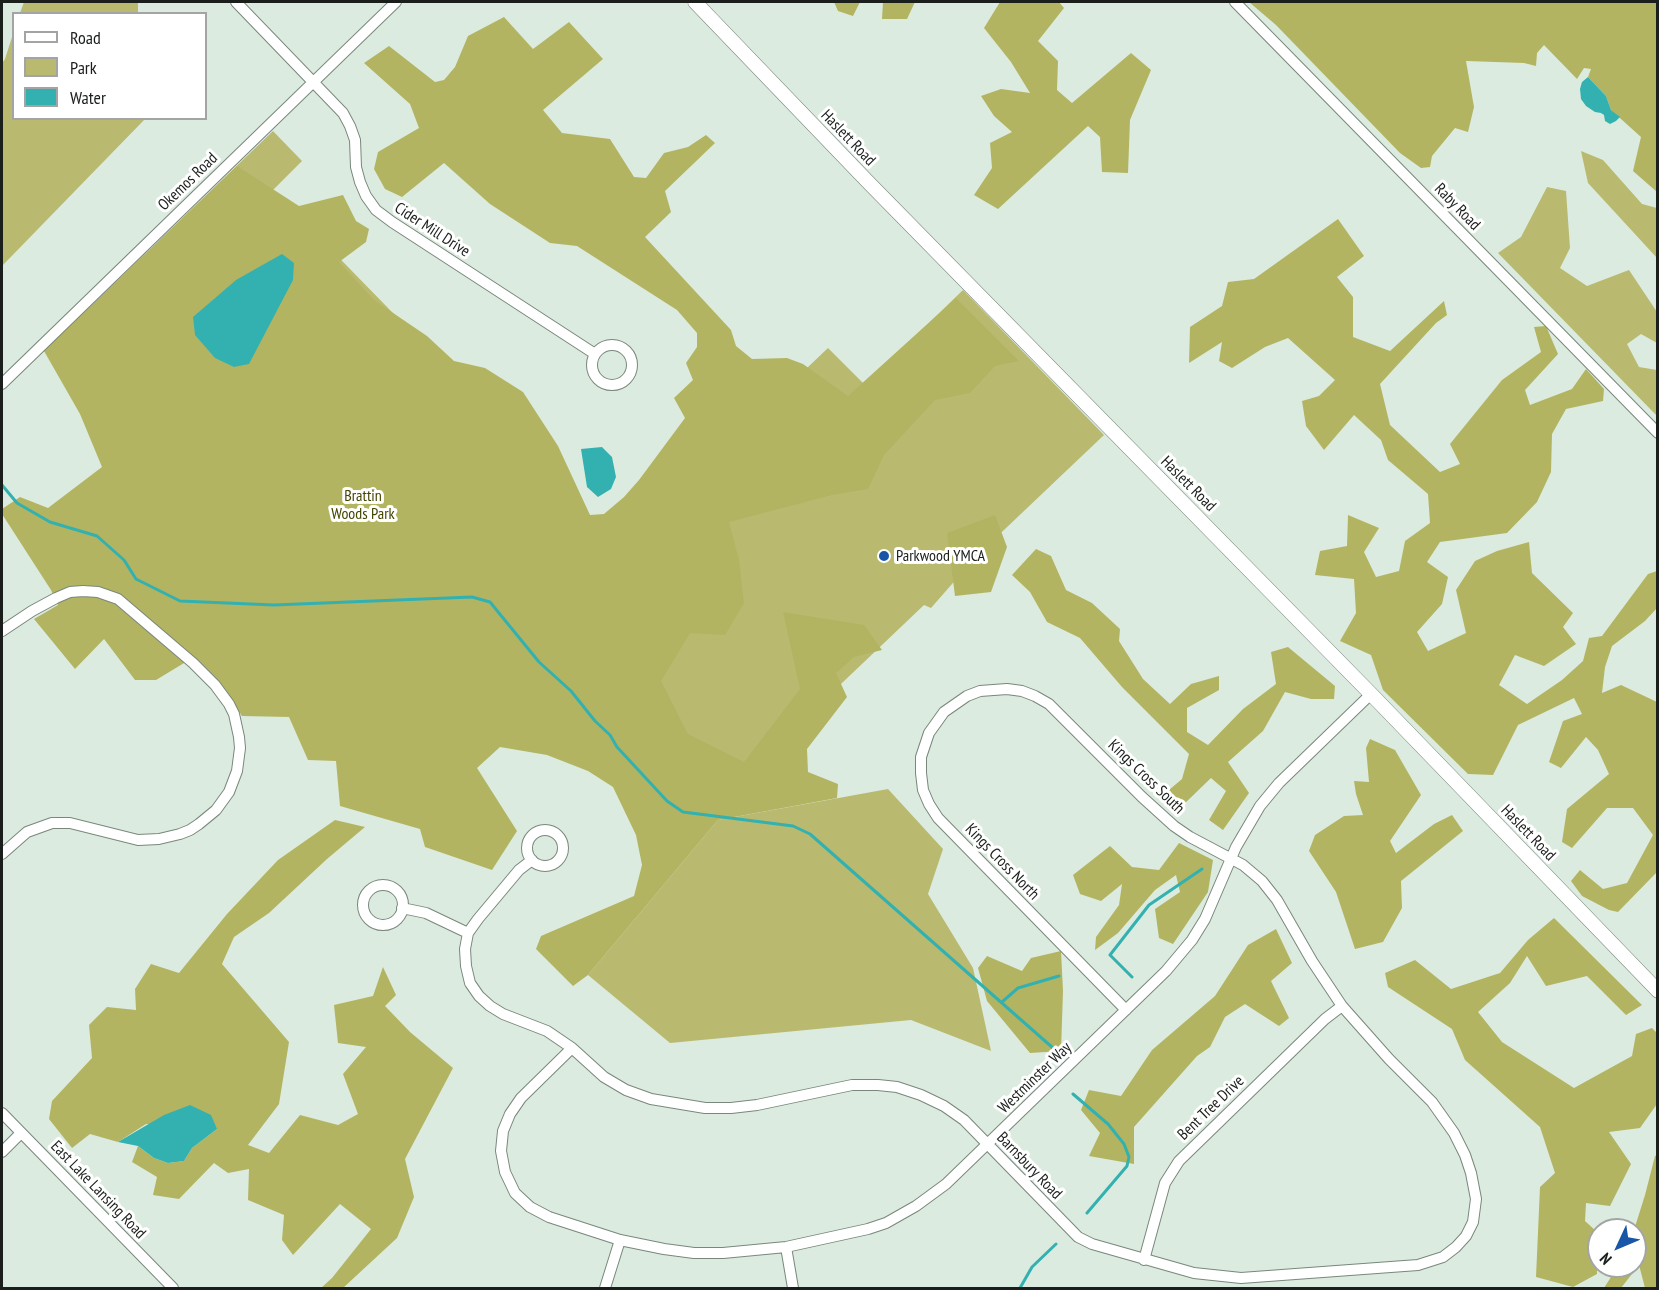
<!DOCTYPE html>
<style>
body{margin:0}
#map{position:relative;width:1659px;height:1290px;overflow:hidden;background:#dcebdf;font-family:"PT Sans Narrow",sans-serif}
canvas{display:block}
.frame{position:absolute;inset:0;border:3px solid #1a1f1b;pointer-events:none}
.legend{position:absolute;left:12px;top:12px;width:195px;height:108px;box-sizing:border-box;background:#fff;border:2px solid #a3a5a4;margin:0;padding:8px 10px;list-style:none;font-size:18px;color:#1a1f1b}
.legend li{display:flex;align-items:center;gap:12px;height:30px}
.legend b{width:30px;border:2px solid #a3a5a4}
.north{position:absolute;left:1587px;top:1218px;width:60px;height:60px;box-sizing:border-box;background:#fff;border:2px solid #a3a5a4;border-radius:50%;rotate:226deg;font-size:16px;font-weight:700;line-height:24px;text-align:center;color:#1a1f1b}
.north::after{content:'';display:block;margin:auto;width:21px;height:27px;background:#1a56a7;clip-path:polygon(50% 0,100% 100%,50% 72%,0 100%)}
</style>
<div id="map">
<canvas width="1659" height="1290"></canvas>
<div class="frame"></div>
<ul class="legend">
<li><b style="height:8px;background:#fff"></b>Road</li>
<li><b style="height:16px;background:#b9ba6f"></b>Park</li>
<li><b style="height:16px;background:#32b1b0"></b>Water</li>
</ul>
<div class="north">N</div>
</div>
<script>
const ctx = document.querySelector('canvas').getContext('2d');
ctx.lineJoin = 'round';
function paint(path, color) {
  ctx.fillStyle = color;
  ctx.fill(path, 'evenodd');
}
function poly(rows) {
  const path = new Path2D();
  for (const r of rows) {
    if (r.length === 3) {
      path.moveTo(r[0] + r[2], r[1]);
      path.arc(r[0], r[1], r[2], 0, 2 * Math.PI);
      continue;
    }
    path.moveTo(r[0], r[1]);
    for (let i = 2; i < r.length; i += 2) path.lineTo(r[i], r[i + 1]);
  }
  return path;
}
function trace(path, color, width, dash) {
  ctx.strokeStyle = color;
  ctx.lineWidth = width;
  ctx.lineCap = dash ? 'butt' : 'round';
  ctx.setLineDash(dash || []);
  ctx.stroke(path);
}
function label(font, color, halo, rows, align = 'center') {
  ctx.font = font + ' "PT Sans Narrow",sans-serif';
  ctx.lineWidth = 6;
  ctx.setLineDash([]);
  ctx.textBaseline = 'middle';
  ctx.strokeStyle = halo;
  ctx.fillStyle = color;
  for (const [text, x, y, turn = 0] of rows) {
    ctx.save();
    ctx.translate(x, y);
    ctx.rotate((+turn || 0) * Math.PI / 180);
    ctx.textAlign = isNaN(turn) ? turn : align;
    if (halo) ctx.strokeText(text, 0, 0);
    ctx.fillText(text, 0, 0);
    ctx.restore();
  }
}
const green = poly([
 [24,2,138,2,138,13,20,13],
 [13,34,14,118,145,119,2,266,2,63,5,59],
 [273,131,302,161,273,190,620,546,828,348,865,385,963,290,1104,435,965,567,966,568,931,608,924,605,699,819,209,529,44,351],
 [1581,151,1603,160,1642,204,1657,208,1657,258,1588,183],
 [1547,187,1566,191,1570,248,1560,268,1587,286,1629,270,1657,312,1657,343,1641,334,1627,344,1639,367,1657,370,1657,416,1498,253,1521,237],
 [888,789,943,849,928,894,973,968,991,1051,911,1020,670,1043,588,975,718,820]
]);
const forest = poly([
 [834,2,860,2,853,16,838,11],
 [883,2,915,2,907,19,882,19],
 [1000,2,1059,2,1064,8,1038,41,1058,61,1057,90,1072,103,1131,53,1151,70,1130,120,1128,173,1102,172,1100,137,1088,126,998,209,974,195,992,168,990,143,1012,132,994,116,981,96,1001,89,1030,93,1011,62,984,28],
 [1249,2,1657,2,1657,192,1633,171,1641,137,1611,110,1606,96,1588,77,1591,69,1584,68,1577,79,1544,45,1537,53,1536,66,1524,63,1466,61,1474,107,1468,132,1455,128,1432,156,1430,167,1421,168,1400,153,1276,25],
 [504,17,533,49,569,22,603,59,543,110,562,133,610,139,634,177,646,178,664,153,688,147,706,135,715,143,665,191,671,212,645,237,731,330,736,346,752,359,787,358,803,364,848,396,956,298,1019,361,995,366,970,393,935,400,884,455,868,489,832,495,729,522,739,560,744,603,725,635,690,633,661,681,688,734,744,762,800,689,783,612,864,625,882,650,854,657,836,673,847,697,807,749,808,772,838,784,837,798,718,820,588,975,573,986,536,949,541,936,634,896,642,865,636,835,613,787,588,771,547,755,500,747,477,768,517,831,492,870,425,847,420,829,340,806,336,761,308,760,289,717,242,716,221,684,194,657,156,680,135,680,104,639,75,669,34,619,58,605,51,590,2,514,2,509,20,497,48,508,102,467,80,414,44,351,237,166,299,206,343,195,356,221,369,229,366,242,339,262,374,300,427,336,454,361,485,368,523,392,558,446,590,515,604,514,624,497,639,480,685,418,674,398,693,380,686,363,697,347,697,333,677,310,577,246,550,243,490,204,444,163,402,197,385,189,374,169,378,152,419,128,410,104,364,63,389,46,435,82,444,80,455,67,468,36],
 [236,280,234,367,216,358,195,335,193,317],
 [1338,219,1364,256,1337,277,1353,297,1353,337,1390,351,1444,301,1447,315,1436,323,1380,384,1390,425,1440,472,1460,464,1450,444,1502,380,1541,352,1534,327,1546,326,1558,354,1525,390,1530,405,1572,389,1586,369,1604,389,1603,401,1566,409,1552,434,1551,472,1537,502,1507,533,1440,542,1427,562,1448,577,1442,604,1417,632,1428,651,1466,633,1456,590,1475,561,1497,551,1529,542,1532,573,1573,613,1563,627,1576,644,1544,666,1515,655,1499,685,1527,704,1562,680,1583,661,1589,638,1602,636,1648,574,1657,571,1657,608,1645,621,1612,646,1605,667,1602,693,1621,685,1657,702,1657,872,1618,912,1609,910,1582,896,1571,881,1580,870,1603,889,1627,883,1653,835,1633,808,1607,808,1572,848,1562,842,1567,809,1609,774,1598,750,1586,737,1561,768,1549,762,1563,721,1582,714,1574,698,1518,725,1493,775,1468,774,1383,690,1371,655,1340,641,1356,613,1354,579,1315,575,1320,551,1347,546,1348,515,1379,528,1364,552,1376,577,1399,571,1405,541,1430,523,1428,494,1388,460,1381,440,1354,415,1324,450,1306,426,1302,401,1319,396,1335,380,1288,338,1265,347,1232,368,1219,361,1222,342,1189,363,1190,327,1222,306,1228,282,1254,279],
 [995,515,1007,547,991,592,955,596,947,533],
 [1036,549,1051,556,1066,590,1092,603,1120,629,1119,641,1143,679,1170,704,1191,684,1219,676,1219,690,1187,708,1187,732,1208,745,1243,709,1276,684,1271,652,1288,647,1335,686,1334,699,1311,699,1285,692,1263,731,1228,762,1249,793,1223,830,1209,820,1226,791,1211,778,1181,807,1163,795,1182,779,1189,754,1122,687,1080,638,1047,622,1030,592,1012,575],
 [1370,739,1395,750,1421,795,1390,841,1396,853,1434,824,1452,815,1463,831,1401,881,1402,908,1383,942,1355,949,1336,892,1309,851,1315,835,1344,816,1363,815,1356,794,1354,781,1369,782,1366,748],
 [335,820,365,827,327,859,269,913,234,937,222,964,289,1042,279,1104,248,1145,269,1153,300,1115,338,1125,358,1114,343,1074,366,1047,338,1043,334,1005,373,996,383,967,396,995,385,1006,410,1032,453,1068,405,1159,414,1197,397,1238,343,1288,321,1288,332,1278,371,1229,340,1204,293,1255,282,1240,284,1215,248,1200,249,1169,228,1173,214,1163,179,1199,153,1195,157,1177,132,1162,138,1146,154,1158,168,1163,184,1161,192,1148,217,1129,146,1124,118,1142,90,1134,72,1148,49,1119,52,1101,92,1058,89,1025,107,1007,136,1010,135,989,151,964,179,973,227,914,278,860],
 [1179,843,1213,860,1208,892,1173,944,1159,938,1155,909,1180,892,1176,875,1155,890,1118,933,1095,950,1096,937,1119,905,1122,884,1101,901,1080,894,1073,875,1110,846,1132,867,1159,870],
 [1554,918,1642,1005,1626,1015,1587,976,1546,986,1527,956,1510,983,1478,1012,1502,1042,1574,1088,1632,1056,1636,1034,1652,1028,1657,1033,1657,1104,1640,1128,1609,1132,1631,1164,1610,1206,1586,1203,1585,1221,1596,1231,1597,1274,1573,1287,1536,1277,1540,1187,1555,1173,1540,1127,1465,1060,1452,1029,1388,987,1385,973,1415,960,1451,989,1500,973,1528,940],
 [1276,929,1292,963,1271,981,1289,1018,1279,1026,1245,1004,1225,1017,1210,1047,1197,1056,1134,1127,1134,1164,1089,1156,1100,1133,1081,1110,1089,1090,1121,1096,1152,1050,1215,996,1248,945],
 [1061,951,1063,991,1061,1051,1030,1053,987,1001,978,968,987,956,1022,971,1031,958],
 [1657,1155,1657,1287,1645,1288,1639,1265,1621,1288,1604,1288,1618,1266,1635,1266,1634,1230,1645,1195,1655,1156]
]);
const water = poly([
 [1588,77,1606,96,1611,110,1620,117,1616,121,1610,124,1605,121,1604,115,1601,113,1595,112,1586,106,1581,99,1580,89,1582,82],
 [282,254,294,263,293,280,249,364,234,367,215,358,195,335,193,317,236,280],
 [602,447,612,457,616,477,611,489,598,497,587,487,581,449],
 [190,1105,211,1115,217,1129,192,1148,184,1161,168,1163,154,1158,138,1146,118,1142,164,1115]
]);
const stream = poly([
 [2,485,17,503,50,522,97,536,124,560,136,579,180,601,274,605,472,597,490,602,539,662,571,691,595,721,610,735,617,747,667,801,683,812,793,826,810,834,1053,1048],
 [1132,977,1110,955,1149,905,1202,869],
 [1002,1002,1018,988,1059,976],
 [1073,1094,1108,1124,1124,1144,1129,1157,1127,1166,1087,1213],
 [1020,1288,1032,1267,1056,1244]
]);
const minor = poly([
 [236,2,343,113,350,126,355,140,356,167,360,182,366,196,376,210,392,222,595,354],
 [1235,2,1658,433],
 [612,365,20],
 [2,384,396,2],
 [2,631,32,611,56,598,70,592,83,591,98,592,118,599,193,663,215,685,229,704,234,714,239,737,240,748,237,771,229,792,216,810,199,824,190,830,180,834,159,839,138,840,70,823,52,823,27,832,2,854],
 [545,848,18],
 [532,860,519,870,478,919,468,933,465,949,466,966,470,983,479,996,490,1006,503,1014,547,1031,572,1048,604,1077,626,1090,651,1099,705,1108,731,1108,757,1105,852,1085,878,1085,897,1087,921,1095,944,1106,964,1120,1078,1237,1092,1244,1194,1273,1241,1278,1418,1265,1443,1257,1456,1247,1466,1236,1473,1222,1476,1199,1471,1173,1465,1155,1454,1133,1432,1102,1389,1059,1342,1006,1312,961,1277,900,1262,881,1243,865,1190,837,1174,826,1142,797,1049,704,1035,696,1022,691,1007,689,980,691,967,696,944,712,929,733,921,757,921,773,923,790,929,804,938,818,1126,1010],
 [383,905,20],
 [402,908,426,913,468,933],
 [572,1048,521,1098,510,1114,503,1131,501,1151,505,1172,515,1193,530,1207,549,1217,620,1240,664,1249,694,1253,723,1253,786,1247,868,1229,886,1223,916,1206,946,1184,1166,971,1192,940,1205,919,1236,847,1260,806,1279,783,1371,694],
 [2,1113,173,1288],
 [2,1152,21,1133],
 [786,1247,793,1288],
 [1144,1260,1165,1183,1179,1161,1325,1019,1342,1006],
 [605,1288,620,1240]
]);
const major = poly([
 [695,2,868,182,1371,694,1658,991]
]);
const markers = [
 [884,556,6,"#1a56a7"]
];
const streetNames = [
 ["Haslett Road",848,138,46],
 ["Okemos Road",188,182,-44],
 ["Raby Road",1457,207,46],
 ["Cider Mill Drive",432,230,33],
 ["Haslett Road",1188,484,45],
 ["Kings Cross South",1146,777,44],
 ["Haslett Road",1528,833,46],
 ["Kings Cross North",1002,862,46],
 ["Westminster Way",1035,1078,-44],
 ["Bent Tree Drive",1211,1108,-44],
 ["Barnsbury Road",1029,1166,46],
 ["East Lake Lansing Road",98,1190,46]
];
const parkNames = [
 ["Brattin",363,496],
 ["Woods Park",363,514]
];
const poiNames = [
 ["Parkwood YMCA",896,556]
];
paint(green, '#b9ba6f');
paint(forest, '#b3b461');
paint(water, '#32b1b0');
trace(stream, '#32b1b0', 3);
trace(minor, '#79877c', 12);
trace(major, '#79877c', 15);
trace(minor, '#fff', 10);
trace(major, '#fff', 14);
for (const [x, y, r, color] of markers) {
  const dot = new Path2D();
  dot.arc(x, y, r, 0, 2 * Math.PI);
  ctx.fillStyle = color;
  ctx.fill(dot);
  trace(dot, '#fff', 2);
}
label('16px', '#1a1f1b', '#fff', streetNames);
label('16px', '#440', '#fff', parkNames);
label('16px', '#1a1f1b', '#fff', poiNames, 'left');
</script>
